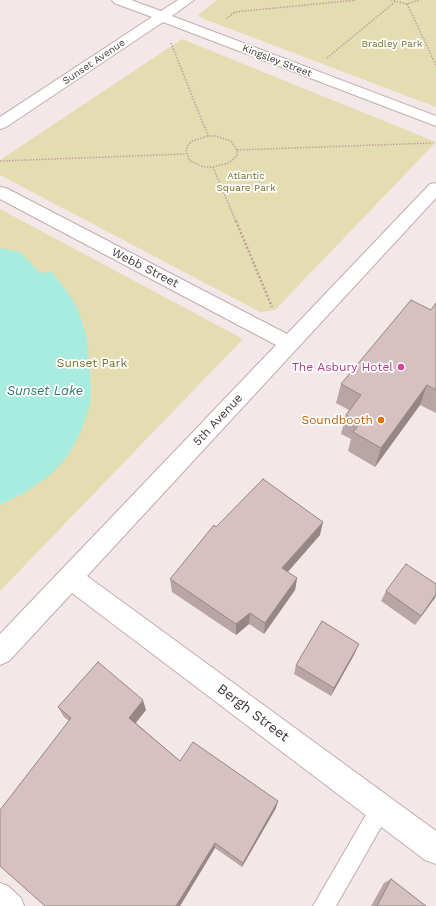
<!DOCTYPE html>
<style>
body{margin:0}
canvas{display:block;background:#f3e8e7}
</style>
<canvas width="436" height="906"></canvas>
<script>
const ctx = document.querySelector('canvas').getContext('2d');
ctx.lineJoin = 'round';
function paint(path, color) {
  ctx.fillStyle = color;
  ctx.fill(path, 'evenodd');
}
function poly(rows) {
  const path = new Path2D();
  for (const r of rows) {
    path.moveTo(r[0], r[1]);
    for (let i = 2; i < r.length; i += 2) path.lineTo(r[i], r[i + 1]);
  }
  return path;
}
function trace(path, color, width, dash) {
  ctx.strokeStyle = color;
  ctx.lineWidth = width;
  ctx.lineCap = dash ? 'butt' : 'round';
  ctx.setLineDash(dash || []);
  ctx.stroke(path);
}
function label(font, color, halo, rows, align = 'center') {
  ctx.font = font + ' "Work Sans",sans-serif';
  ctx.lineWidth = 3.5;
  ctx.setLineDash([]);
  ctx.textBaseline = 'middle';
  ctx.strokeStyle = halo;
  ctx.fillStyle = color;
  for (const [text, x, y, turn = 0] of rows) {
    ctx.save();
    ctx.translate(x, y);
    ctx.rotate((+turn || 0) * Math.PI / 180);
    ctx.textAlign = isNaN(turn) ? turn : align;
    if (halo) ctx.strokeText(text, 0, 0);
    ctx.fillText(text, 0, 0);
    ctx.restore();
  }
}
const green = poly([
 [217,0,436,0,436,107,204,19,198,15],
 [182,39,436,142,275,310,260,312,0,175,0,160],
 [0,209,243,339,0,591]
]);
const water = poly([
 [0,248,20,252,40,273,52,272,69,294,78,309,87,338,91,387,90,405,79,436,66,458,49,476,24,493,0,505]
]);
const pathFar1 = poly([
 [391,0,407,4,419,0],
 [407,4,436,65],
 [226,19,235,12,356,0],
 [171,43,208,136],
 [327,58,395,2],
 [208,136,216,136,231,141,237,150,237,155,234,159,228,163,213,167,204,167,190,161,186,151,188,145,192,141,208,136],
 [237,150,432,143],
 [0,161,186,154],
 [213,167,236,222]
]);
const path = poly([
 [236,221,272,307]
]);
const service = poly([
 [381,797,388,801,392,808,336,906,313,906,374,801,381,797],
 [0,883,8,886,21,898,24,906,0,906,0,883]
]);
const minor = poly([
 [436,183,436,198,87,576,436,831,436,864,425,860,72,593,9,661,0,665,0,634,276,345,0,199,0,187,6,188,287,334,430,184,436,183]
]);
const tertiary = poly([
 [112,0,131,0,161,11,178,0,194,0,172,16,436,116,436,126,163,22,6,127,0,129,0,117,152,17,114,3,112,0]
]);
const wall = poly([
 [436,303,436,413,420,405,375,467,348,451,351,439,341,434,346,415,349,410,336,403,341,384,431,310],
 [216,527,320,535,287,572,297,578,295,590,264,634,249,624,236,635,172,592,170,579],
 [436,584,436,595,415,625,381,601,386,591],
 [355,653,331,696,294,674,296,665],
 [58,707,146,710,136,723,180,761,276,808,242,867,215,848,180,906,45,906,69,721,64,717],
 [391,879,426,906,371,906,384,883]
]);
const shadedWall = poly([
 [427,385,420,405,375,467,381,448],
 [323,522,320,535,280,581,282,568],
 [297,578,295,590,264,634,265,623],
 [436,594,435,598,415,625,421,616],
 [250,613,249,624,236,635,236,624],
 [359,644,355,653,331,696,334,688],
 [143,700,146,710,132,727,129,718],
 [278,801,276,808,242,867,243,863],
 [215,843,215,848,180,906,176,906]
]);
const building = poly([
 [411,300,431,310,436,303,436,390,427,385,381,448,353,432,360,423,346,415,361,395,341,384,411,300],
 [263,479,323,522,282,568,297,578,265,623,250,613,236,624,170,579,214,525,216,527,263,479],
 [406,564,436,584,436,594,421,616,386,591,406,564],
 [322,621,359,644,334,688,296,665,322,621],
 [98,662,143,700,129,718,180,761,193,742,278,801,243,863,215,843,176,906,45,906,0,866,0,810,71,718,58,707,98,662],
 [391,879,426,906,377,906,391,879]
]);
const markers = [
 [401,367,4,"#d1479c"],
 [381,420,4,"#e8710a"]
];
const farParknames = [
 ["Bradley Park",392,44],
 ["Atlantic",246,176],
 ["Square Park",246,188]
];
const farStreetnames = [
 ["Kingsley Street",277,61,21],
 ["Sunset Avenue",94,62,-34]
];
const streetNames = [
 ["Webb Street",145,268,27],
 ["5th Avenue",218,420,-47]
];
const parkNames = [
 ["Sunset Park",92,363]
];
const hotelNames = [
 ["The Asbury Hotel",393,367]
];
const foodNames = [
 ["Soundbooth",373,420]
];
const waterNames = [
 ["Sunset Lake",45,391]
];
const nearStreetnames = [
 ["Bergh Street",253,713,37]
];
paint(green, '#e5ddb2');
paint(water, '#a7ecde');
trace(service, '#c1aead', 2);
trace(minor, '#c1aead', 2);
trace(tertiary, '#c1aead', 2);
trace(pathFar1, '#bf9e9c', 1.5, [1.5, 1.5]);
trace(path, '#bf9e9c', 2.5, [2, 2]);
paint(service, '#fff');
paint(minor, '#fff');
paint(tertiary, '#fff');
paint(wall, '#b9a5a5');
paint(shadedWall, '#968686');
paint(building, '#d7c0c0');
trace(building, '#968686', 1);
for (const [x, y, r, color] of markers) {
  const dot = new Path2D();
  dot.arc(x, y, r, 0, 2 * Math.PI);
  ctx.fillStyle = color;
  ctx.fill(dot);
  trace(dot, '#fff', 1.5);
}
label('10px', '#74742d', '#fff', farParknames);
label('10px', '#453737', '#fff', farStreetnames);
label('12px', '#453737', '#fff', streetNames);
label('12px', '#74742d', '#fff', parkNames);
label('12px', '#b23c85', '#fff', hotelNames, 'right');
label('12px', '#c56008', '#fff', foodNames, 'right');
label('italic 13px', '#2a7e6e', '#fff', waterNames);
label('14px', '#453737', '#fff', nearStreetnames);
</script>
